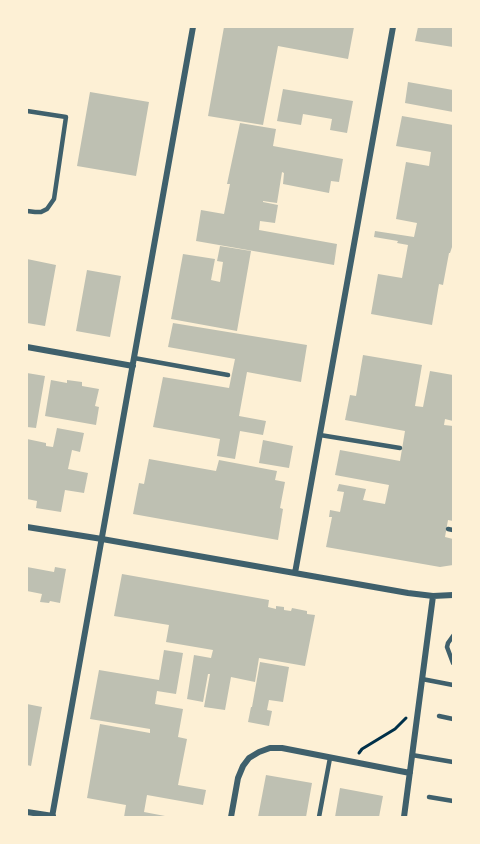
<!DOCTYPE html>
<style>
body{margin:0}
#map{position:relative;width:480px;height:844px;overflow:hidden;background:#fdf0d5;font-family:"PT Sans Narrow",sans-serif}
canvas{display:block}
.frame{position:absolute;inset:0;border:28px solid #fdf0d5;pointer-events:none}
</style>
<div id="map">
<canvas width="480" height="844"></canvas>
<div class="frame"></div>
</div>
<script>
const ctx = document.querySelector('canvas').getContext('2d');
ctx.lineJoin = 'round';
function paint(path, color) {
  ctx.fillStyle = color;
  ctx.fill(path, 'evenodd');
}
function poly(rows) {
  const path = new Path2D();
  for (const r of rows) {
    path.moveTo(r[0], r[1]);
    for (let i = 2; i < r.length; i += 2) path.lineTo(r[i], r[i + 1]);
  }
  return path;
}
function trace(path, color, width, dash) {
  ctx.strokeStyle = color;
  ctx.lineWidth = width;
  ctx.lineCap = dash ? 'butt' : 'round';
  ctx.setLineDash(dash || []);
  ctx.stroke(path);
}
const building = poly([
 [224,27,354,27,348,59,278,46,263,125,208,116],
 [418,27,453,27,453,47,415,41],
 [408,82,453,90,453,112,405,103],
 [283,89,353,101,347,133,330,130,332,119,303,114,301,125,277,121],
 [90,92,149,102,136,176,77,166],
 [402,116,453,125,453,244,450,253,449,253,443,285,439,284,432,325,371,314,378,274,402,278,408,245,397,243,398,241,374,237,375,231,414,237,417,223,396,219,406,162,429,166,431,152,396,146],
 [240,123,276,129,273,146,343,159,339,182,331,181,329,193,283,184,284,173,282,172,277,203,263,201,263,202,278,205,275,223,260,221,259,230,337,244,334,265,196,241,201,210,224,214,230,184,227,184],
 [220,246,251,251,237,331,171,319,183,254,215,259,211,280,220,282,223,262,217,261],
 [27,259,56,265,45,326,27,323],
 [87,270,121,276,110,337,76,331],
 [173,323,307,345,301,382,247,372,239,416,266,421,263,435,240,431,235,459,217,456,220,439,153,427,163,377,229,388,235,359,168,347],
 [363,355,422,365,415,406,423,407,430,371,453,375,453,421,445,419,444,425,453,426,453,521,448,520,445,537,453,539,453,565,440,567,326,547,332,517,329,517,330,510,340,512,344,492,337,491,339,484,366,489,363,500,385,504,389,485,335,475,340,450,400,461,405,431,345,420,350,395,356,396],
 [27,373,45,376,36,428,27,427],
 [51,380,67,383,67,380,82,382,82,386,99,389,95,406,99,407,96,425,45,416],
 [57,428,84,433,80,452,72,450,68,469,88,473,84,493,65,490,61,512,36,508,37,501,27,499,27,439,46,443,46,446,53,447],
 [263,440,293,446,289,468,259,463],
 [149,459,216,471,219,460,277,471,275,480,285,482,280,508,283,509,278,540,133,514,139,483,144,484],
 [27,567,54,572,55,567,66,569,60,603,50,601,49,603,40,602,42,594,27,591],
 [122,574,269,600,268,607,276,609,276,606,284,607,284,610,291,611,292,608,307,611,307,614,315,615,305,666,259,658,255,682,231,677,225,710,204,707,210,674,208,674,203,702,187,699,194,655,211,658,213,650,166,642,169,625,114,616],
 [164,650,183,653,176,694,157,691,155,704,183,709,178,737,187,739,178,785,206,790,203,805,147,795,144,812,165,816,165,817,124,817,126,805,87,798,100,724,150,733,150,729,90,719,99,670,159,680],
 [260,662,289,667,283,702,269,700,267,710,272,711,269,726,248,722,251,707,252,707],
 [27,704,42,707,31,766,27,765],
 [266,775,312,783,306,817,258,817],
 [340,788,383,796,379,817,335,817]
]);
const path = poly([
 [359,753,362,749,395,729,406,718]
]);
const service = poly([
 [27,111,66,117,54,199,47,209,41,212,35,212,27,211],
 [134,358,228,375],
 [320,435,400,448],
 [448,529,453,530],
 [453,636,448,643,447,647,453,663],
 [422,679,453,685],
 [439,716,453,719],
 [412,755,453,762],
 [429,797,453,801],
 [319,817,330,758]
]);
const minor = poly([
 [27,347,133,366],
 [27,527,102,539,408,593,433,596,453,595],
 [295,573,393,27],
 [27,812,53,816],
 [52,817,193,27],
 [231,817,238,778,243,766,249,758,259,752,270,748,282,748,410,773],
 [404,817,433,596]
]);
paint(building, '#bec0b2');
trace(path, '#003049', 3);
trace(service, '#3f606c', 4.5);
trace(minor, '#3f606c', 6);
</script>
